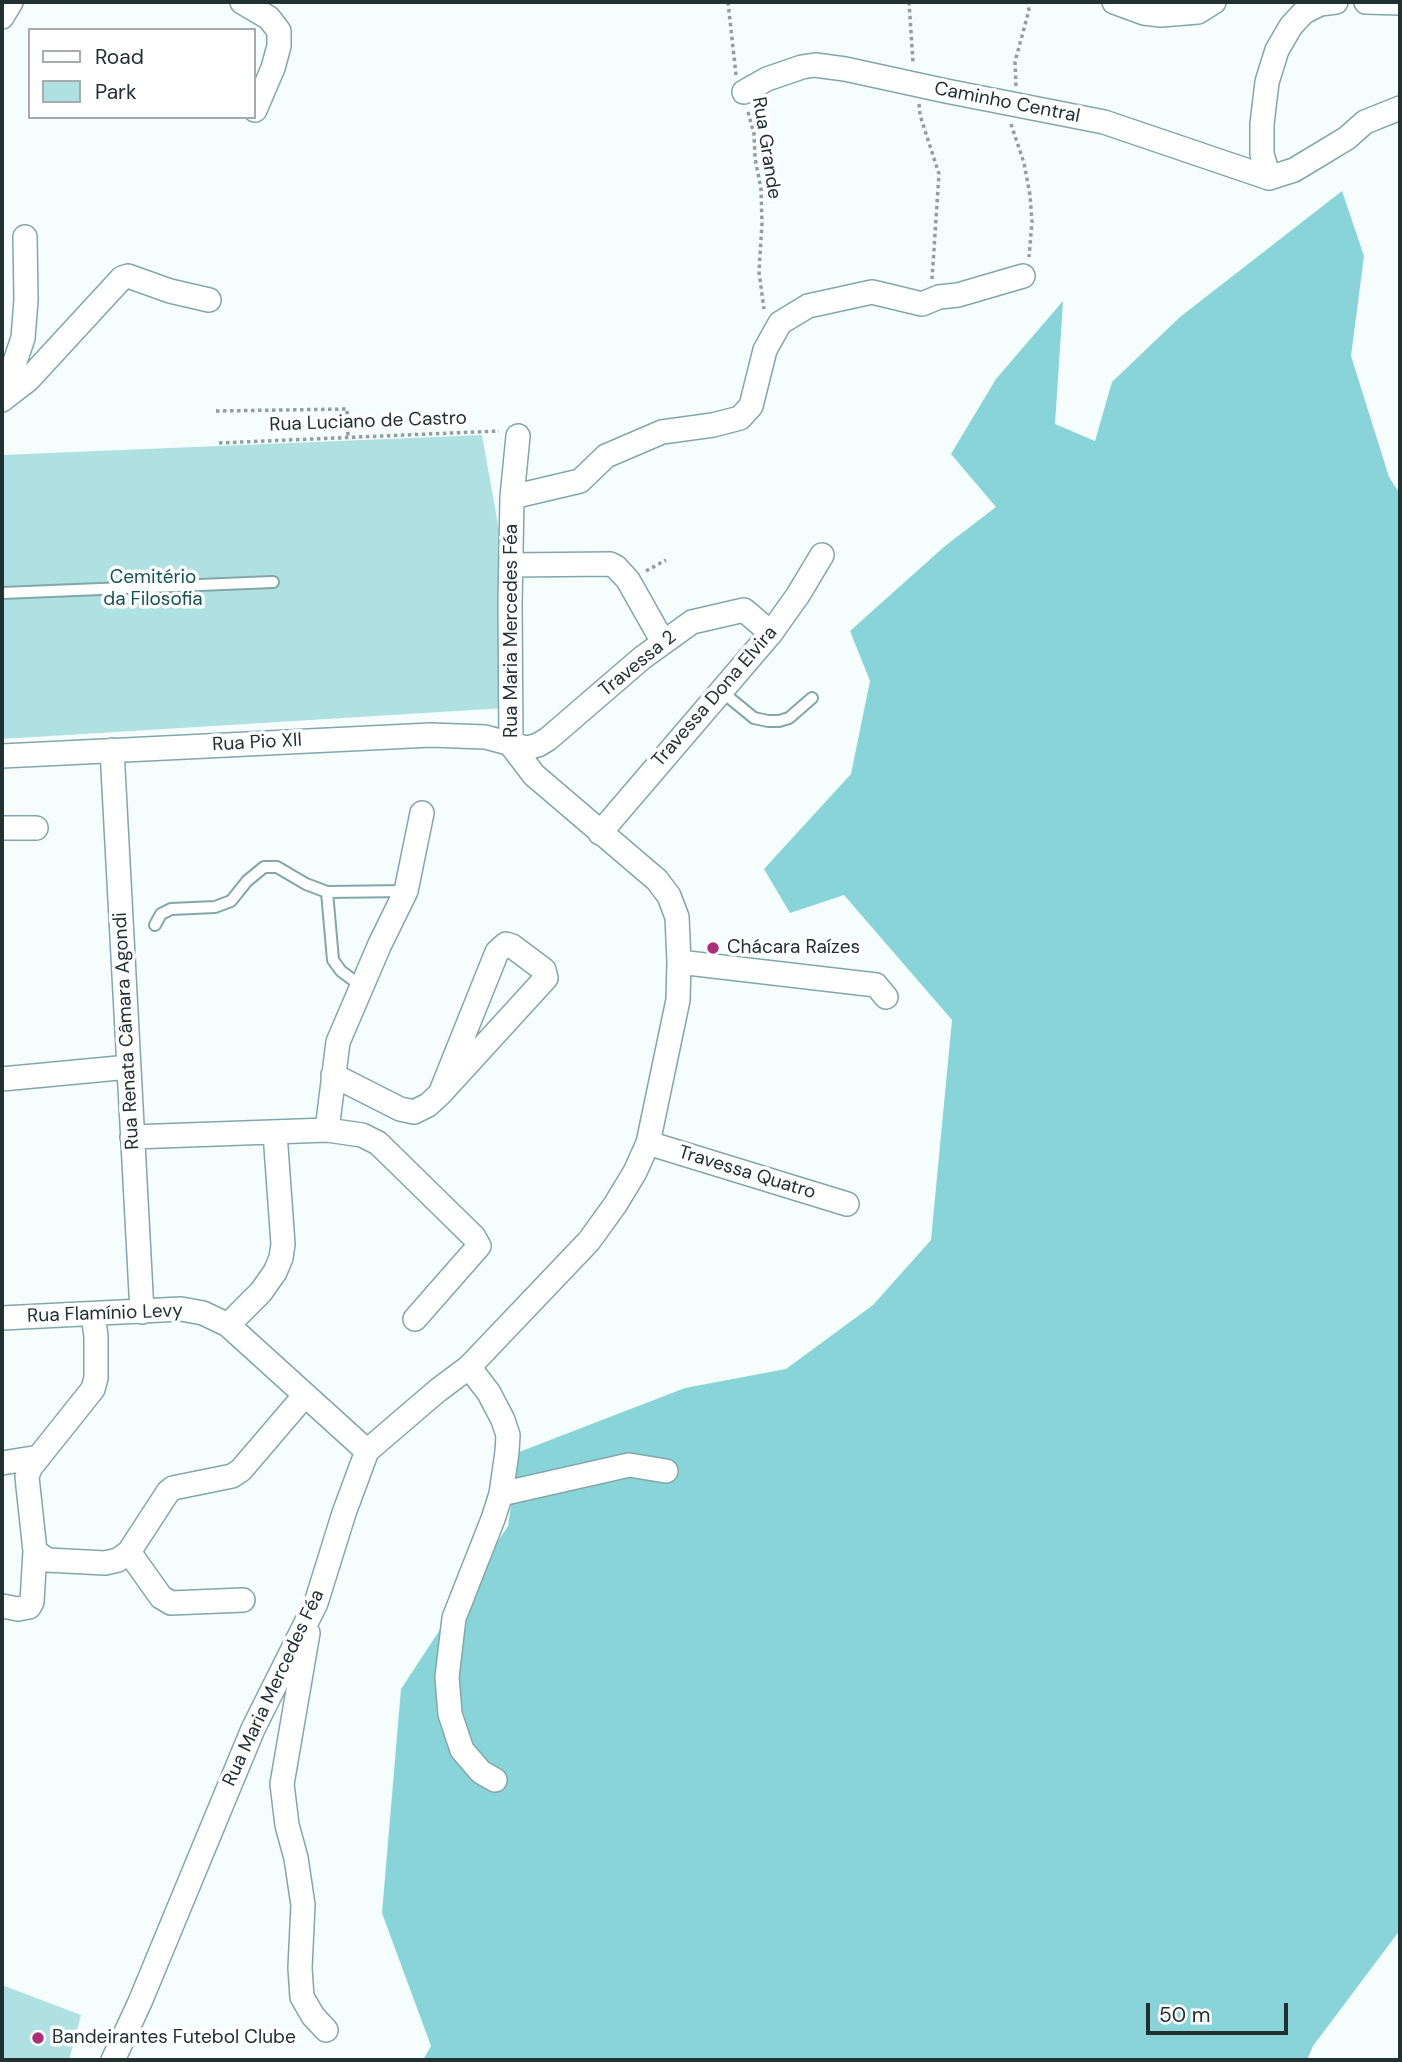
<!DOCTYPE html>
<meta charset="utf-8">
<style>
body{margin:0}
#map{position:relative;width:1402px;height:2062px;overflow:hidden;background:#f5fdfd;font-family:"DM Sans",sans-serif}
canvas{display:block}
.frame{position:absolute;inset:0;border:4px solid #213031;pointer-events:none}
.legend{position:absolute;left:28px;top:28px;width:228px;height:91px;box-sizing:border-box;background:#fff;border:2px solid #a6acad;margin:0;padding:9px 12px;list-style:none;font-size:21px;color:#213031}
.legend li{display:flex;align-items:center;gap:14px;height:35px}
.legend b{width:35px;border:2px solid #a6acad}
.scale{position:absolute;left:1146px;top:2003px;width:142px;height:32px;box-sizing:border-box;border:4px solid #213031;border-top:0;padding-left:9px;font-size:21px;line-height:24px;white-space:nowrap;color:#213031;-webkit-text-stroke:5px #fff;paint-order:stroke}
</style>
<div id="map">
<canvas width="1402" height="2062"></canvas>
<div class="frame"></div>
<ul class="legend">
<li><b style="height:9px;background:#fff"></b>Road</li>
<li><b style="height:19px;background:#afe0e2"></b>Park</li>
</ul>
<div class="scale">50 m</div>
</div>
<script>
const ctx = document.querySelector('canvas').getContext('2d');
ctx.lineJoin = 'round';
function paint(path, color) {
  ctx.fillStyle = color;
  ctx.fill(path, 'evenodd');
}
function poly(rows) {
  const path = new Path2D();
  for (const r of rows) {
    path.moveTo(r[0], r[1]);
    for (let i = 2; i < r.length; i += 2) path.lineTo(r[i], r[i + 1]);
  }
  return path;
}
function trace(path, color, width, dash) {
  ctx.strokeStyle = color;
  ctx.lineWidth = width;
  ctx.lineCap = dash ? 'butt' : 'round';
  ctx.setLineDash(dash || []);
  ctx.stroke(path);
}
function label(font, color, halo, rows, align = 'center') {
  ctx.font = font + ' "DM Sans",sans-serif';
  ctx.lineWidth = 7;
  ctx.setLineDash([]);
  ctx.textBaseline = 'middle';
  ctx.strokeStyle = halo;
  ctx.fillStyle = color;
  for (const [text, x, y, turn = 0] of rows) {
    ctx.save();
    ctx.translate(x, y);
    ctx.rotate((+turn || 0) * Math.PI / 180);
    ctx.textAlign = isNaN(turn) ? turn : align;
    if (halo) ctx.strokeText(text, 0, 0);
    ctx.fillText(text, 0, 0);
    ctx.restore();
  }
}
const green = poly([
 [482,435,500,536,505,708,2,739,2,455],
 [2,1985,81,2015,69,2060,2,2060]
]);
const forest = poly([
 [1342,191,1364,256,1351,356,1389,477,1400,494,1400,1930,1313,2046,1307,2060,423,2060,431,2046,382,1913,401,1689,508,1526,519,1452,685,1388,786,1369,873,1305,931,1240,952,1020,844,895,790,913,764,869,851,774,870,681,850,631,945,546,996,507,951,454,996,379,1063,301,1055,424,1095,441,1112,382,1180,317]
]);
const path = poly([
 [728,2,736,75],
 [909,2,913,62],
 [1016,86,1015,62,1029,10,1027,2],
 [919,104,920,115,939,174,932,279],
 [748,112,754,134,755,158,761,189,762,223,759,272,764,309],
 [1011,124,1024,163,1030,195,1032,222,1029,257],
 [216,411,347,409,348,437],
 [219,443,499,431],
 [646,571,666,560]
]);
const lane = poly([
 [2,593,273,582],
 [721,691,754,718,768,721,779,721,789,718,812,698],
 [327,892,333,960,341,971,361,986],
 [155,925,161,914,171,909,215,907,231,901,247,881,264,867,277,867,306,884,327,892,406,891]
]);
const street = poly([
 [242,2,269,18,279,31,279,46,273,68,255,110],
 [1114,2,1144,13,1161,15,1198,12,1214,2],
 [1366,2,1400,3],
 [2,17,11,2],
 [744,92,767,79,802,67,815,65,845,69,946,91,1104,122,1269,178],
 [1269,178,1262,154,1262,124,1267,82,1277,50,1291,26,1304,12,1320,4,1336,2],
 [1269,178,1294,170,1319,155,1347,138,1365,122,1400,108],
 [2,400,28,380,122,278,128,276,170,291,209,300],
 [2,400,23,338,26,300,25,237],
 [512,497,580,481,606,456,662,432,713,425,740,418,751,406,765,350,780,323,808,306,872,292,922,304,939,297,958,295,1023,276],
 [511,565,610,564,616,567,628,580,663,642],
 [112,750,142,1312],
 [2,756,431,735,485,737,527,748,538,745,548,739,642,658,692,622,744,610,771,633],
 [2,828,36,828],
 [600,833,771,633,798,595,822,555],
 [679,962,876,985,886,997],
 [333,1075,400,1109,414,1112,428,1105,440,1094,497,952,506,944,512,946,544,970,546,978,440,1094],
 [2,1079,129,1067],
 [327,1130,338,1042,380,944,406,891,422,813],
 [132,1137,327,1130,362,1135,378,1143,474,1237,479,1246,415,1319],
 [648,1143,847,1204],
 [93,1315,96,1336,96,1378,93,1389,30,1468,27,1477,35,1551,47,1560,105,1563,118,1560,129,1552,168,1492,173,1488,232,1476,241,1470,305,1395],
 [2,1318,181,1309,203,1313,228,1325,367,1451],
 [228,1325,261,1292,275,1272,281,1258,283,1244,275,1133],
 [469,1367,489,1393,503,1420,508,1435,507,1452,501,1494,493,1519,454,1618,447,1677,450,1714,462,1750,481,1772,495,1780],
 [2,1463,39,1457],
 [501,1494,629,1465,666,1471],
 [129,1552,161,1597,171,1603,243,1600],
 [2,1606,18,1609,29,1607,32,1602,35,1551],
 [308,1633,282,1784,287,1825,296,1858,303,1905,300,1968,302,1997,313,2016,326,2030],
 [113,2060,140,2002,253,1729,316,1603,344,1513,367,1451,437,1391,469,1367,589,1241,615,1205,635,1172,648,1143,678,1000,679,962,677,917,669,896,657,880,534,775,511,745,510,604,512,497,518,436]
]);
const markers = [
 [713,948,7,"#ae2d78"],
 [38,2038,7,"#ae2d78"]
];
const streetNames = [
 ["Caminho Central",1007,103,11],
 ["Rua Grande",766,148,81],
 ["Rua Luciano de Castro",368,422,-2],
 ["Rua Maria Mercedes Féa",512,631,-90],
 ["Travessa 2",638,664,-39],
 ["Travessa Dona Elvira",715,697,-49],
 ["Rua Pio XII",257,743,-3],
 ["Rua Renata Câmara Agondi",127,1031,-93],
 ["Travessa Quatro",747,1173,17],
 ["Rua Flamínio Levy",105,1314,-2],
 ["Rua Maria Mercedes Féa",274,1688,-65]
];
const parkNames = [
 ["Cemitério",153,578],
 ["da Filosofia",153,600]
];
const poiNames = [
 ["Chácara Raízes",727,948],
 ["Bandeirantes Futebol Clube",52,2038]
];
paint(green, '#afe0e2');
paint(forest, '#89d4d8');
trace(lane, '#82a7a8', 14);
trace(street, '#82a7a8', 26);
trace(path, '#939e9e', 3.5, [3.5, 3.5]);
trace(lane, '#fff', 10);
trace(street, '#fff', 23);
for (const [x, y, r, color] of markers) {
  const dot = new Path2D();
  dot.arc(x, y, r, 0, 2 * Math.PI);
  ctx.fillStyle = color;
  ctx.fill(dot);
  trace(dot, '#fff', 2.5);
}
label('19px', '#213031', '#fff', streetNames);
label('19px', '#115356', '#fff', parkNames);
label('19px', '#213031', '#fff', poiNames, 'left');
</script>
